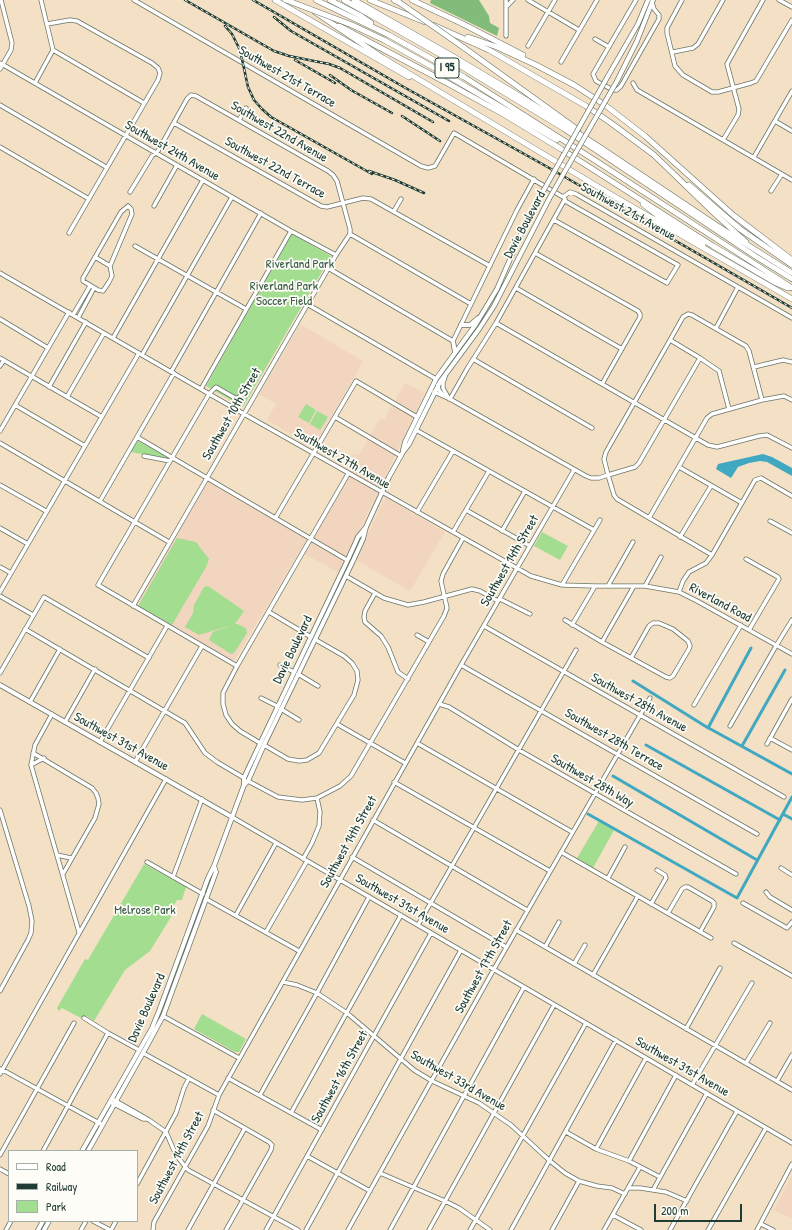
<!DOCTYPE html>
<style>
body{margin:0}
#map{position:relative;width:792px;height:1230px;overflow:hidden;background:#f4e0c5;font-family:"Patrick Hand",sans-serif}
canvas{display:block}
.legend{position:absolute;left:8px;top:1150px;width:130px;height:72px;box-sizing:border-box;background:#fdfcf7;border:1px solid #a4b0a9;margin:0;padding:5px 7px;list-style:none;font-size:12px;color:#1f3d34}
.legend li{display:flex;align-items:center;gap:8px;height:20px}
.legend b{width:20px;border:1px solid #a4b0a9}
.scale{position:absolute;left:654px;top:1204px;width:88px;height:18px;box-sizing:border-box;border:2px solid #1f3d34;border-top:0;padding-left:5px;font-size:12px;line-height:14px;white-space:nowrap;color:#1f3d34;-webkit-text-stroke:3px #fdfcf7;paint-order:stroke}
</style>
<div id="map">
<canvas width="792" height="1230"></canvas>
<ul class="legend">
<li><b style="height:5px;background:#fff"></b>Road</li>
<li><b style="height:5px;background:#1f3d34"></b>Railway</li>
<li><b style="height:11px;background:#a2dd90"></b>Park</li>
</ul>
<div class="scale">200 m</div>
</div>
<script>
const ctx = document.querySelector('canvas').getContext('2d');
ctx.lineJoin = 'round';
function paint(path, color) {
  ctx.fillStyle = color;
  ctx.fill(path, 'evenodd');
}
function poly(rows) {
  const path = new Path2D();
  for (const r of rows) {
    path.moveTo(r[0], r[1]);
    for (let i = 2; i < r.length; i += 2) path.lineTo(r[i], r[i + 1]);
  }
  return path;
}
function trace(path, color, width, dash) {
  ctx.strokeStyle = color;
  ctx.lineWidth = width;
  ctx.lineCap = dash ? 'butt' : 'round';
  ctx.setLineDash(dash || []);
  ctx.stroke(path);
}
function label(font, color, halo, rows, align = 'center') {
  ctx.font = font + ' "Patrick Hand",sans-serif';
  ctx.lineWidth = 3.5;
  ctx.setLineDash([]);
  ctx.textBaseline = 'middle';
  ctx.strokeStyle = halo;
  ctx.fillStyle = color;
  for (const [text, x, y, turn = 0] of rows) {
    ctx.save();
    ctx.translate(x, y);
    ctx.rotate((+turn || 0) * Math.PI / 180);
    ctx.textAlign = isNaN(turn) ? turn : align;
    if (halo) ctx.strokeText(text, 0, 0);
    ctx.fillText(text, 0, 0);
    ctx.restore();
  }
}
const built = poly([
 [300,324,363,361,316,444,311,446,267,420,276,404,259,394],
 [405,383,425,393,339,573,305,554,348,479,347,465,353,453,359,455,380,418,384,420],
 [208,482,307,539,234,661,136,605],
 [385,497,445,532,410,591,356,560],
 [792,1175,792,1219,774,1210]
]);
const green = poly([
 [292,234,331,256,243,407,206,386],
 [306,404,316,410,309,423,298,417],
 [317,411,328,417,320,430,310,424],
 [138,441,165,456,166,458,130,452,136,442],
 [542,532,568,546,560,560,534,546],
 [177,538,196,542,209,559,206,567,172,625,138,606],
 [208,586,244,611,235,624,237,624,246,628,247,633,234,653,231,654,209,640,213,632,232,625,199,635,185,627,193,613,194,605,204,587],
 [599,821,614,830,593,868,577,858],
 [144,864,186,887,182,900,177,900,171,910,174,912,150,951,125,970,94,1021,87,1016,81,1018,62,1008,59,1011,57,1008,85,959,88,960],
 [202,1014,246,1039,239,1052,235,1052,194,1029]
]);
const forest = poly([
 [431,0,479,0,489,16,490,23,499,28,497,36,430,3]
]);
const water = poly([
 [763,454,772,457,792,468,792,476,767,462,760,461,749,463,738,467,731,478,716,469,718,464]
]);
const canal = poly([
 [633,681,705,726,792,774],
 [708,728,751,648],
 [646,745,780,820],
 [742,746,785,670],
 [613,776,757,860],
 [588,814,737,898,792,797],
 [783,814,792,819]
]);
const minor = poly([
 [134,0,421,166,428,168,435,166,454,133,563,197],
 [528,0,579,30],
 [636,0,593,74,596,81,613,90,617,90,621,86,659,19,659,15,654,9,652,2],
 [682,0,667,28,667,33,675,66,683,75,712,92,718,92,751,83,756,81,792,20],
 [779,0,792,7],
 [507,6,513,0],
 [47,24,70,20,77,21,152,63,158,68,160,73,158,80,69,233],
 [506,36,506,0],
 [595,39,609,47],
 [528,46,555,0],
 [53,50,144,103],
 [673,52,693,48,698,44,723,0],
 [561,62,597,0],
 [0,63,291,231,336,255],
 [0,69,11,50,12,43,1,0],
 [35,83,53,50,41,0],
 [633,83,637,90,792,180],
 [0,105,106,167],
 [239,120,246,108],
 [775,121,792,131],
 [174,123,321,206,327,207,363,198,371,199,490,266],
 [723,140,738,115,739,109,728,68,727,64,763,0],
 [0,147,89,199],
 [754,157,792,91],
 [771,191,782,174],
 [130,192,152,156,158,151,187,99,191,95,196,96,328,171,333,175,337,181,350,229,350,234,471,304],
 [563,197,570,192,576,194,792,318],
 [128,206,131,209,132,214,110,266,112,276,109,282,103,291,98,290,83,281,83,278,121,212,128,206],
 [154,206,177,165],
 [394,211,401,199],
 [554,220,667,283,678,265,565,201],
 [135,246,246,309],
 [535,253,638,311,640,314,640,317,602,384],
 [95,257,110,266],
 [328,268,453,341,517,210,534,179],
 [0,273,244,414,531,576,562,585,595,586,645,586,679,592,697,601,792,654],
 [516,288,622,349],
 [307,304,436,379],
 [73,315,90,286],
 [78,318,94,288],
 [0,319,48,348],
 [496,323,708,445,717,447,759,436,767,435,792,448],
 [716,328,738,287],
 [113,338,203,180],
 [670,340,700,358,719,371,729,409],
 [142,355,232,197],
 [0,358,102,417],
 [700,358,639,463,635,467,608,475,604,459,606,452,670,340,683,317,688,314,692,315,746,346,749,351,762,400],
 [473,359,592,428],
 [0,366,4,360],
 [754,367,783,360,792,362],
 [171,372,261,213],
 [445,377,443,383,443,388,449,399],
 [438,385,439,390,444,396],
 [49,387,86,322],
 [201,389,291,231],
 [434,392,450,399,586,476,591,478,599,478,608,475,614,495,617,499,712,555],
 [67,397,104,333],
 [450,399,467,369,496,323,565,199],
 [15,405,85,446],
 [335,417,401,456],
 [416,430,594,530],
 [0,431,69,312],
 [137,437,347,560],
 [0,443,169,542],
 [144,456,170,461],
 [679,467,742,503],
 [0,485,46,511],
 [100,501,174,373],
 [466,510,530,546],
 [417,512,453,451],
 [276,517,356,381,417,417],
 [649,518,707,418,712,414,762,400,784,396,792,400],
 [770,521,792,533],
 [0,528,28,544],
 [502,531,525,491],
 [453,532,489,471],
 [680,537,711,486],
 [746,559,778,577,779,579,749,630],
 [0,567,11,573],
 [346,576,384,598,408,605,424,602,472,589,480,591,498,601],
 [562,585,600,520],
 [608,586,633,542],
 [645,586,661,557],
 [0,592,139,353],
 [679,592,683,581,689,572,706,563,712,555,755,480,761,478,792,496],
 [375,593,365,611,364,617,365,622,381,636,388,647,398,672,408,679],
 [0,596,33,615],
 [500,599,530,614],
 [133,606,336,255,350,234],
 [269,612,311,637],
 [565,620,602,642,666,677,670,678,673,676,689,649,690,646,688,641,673,629,659,623,653,623,649,626,631,658],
 [572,625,595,586],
 [484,626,784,797],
 [25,629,185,723,205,753,217,762,244,778],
 [417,635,429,642],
 [602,642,634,586],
 [280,665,294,672],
 [461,665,757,834],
 [237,666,98,585,209,394,216,387,235,398,238,398,243,394],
 [0,673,44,597,149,658],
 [298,674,318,686],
 [261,698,277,706],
 [30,702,60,649],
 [439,704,449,707,519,750,736,874],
 [694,705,741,625],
 [281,709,299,720],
 [52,714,35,745,31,765,79,932],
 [65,722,95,669],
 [337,724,405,763],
 [730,726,776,646,792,620],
 [770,738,792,750],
 [100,742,167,626],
 [260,743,240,731,232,724,226,715,223,704,223,693,237,666,348,474],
 [417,743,572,832],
 [767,744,792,699],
 [264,745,288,759,299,761,307,760,319,753,354,695,358,680,357,671,352,663,344,656,316,640],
 [33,753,92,788,96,793,98,798,99,804,95,818,63,874],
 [135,762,202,646],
 [31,765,44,758],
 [248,781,278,797,302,800,317,798],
 [394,782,550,871],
 [0,810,29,906,32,921,31,933,28,940,0,991],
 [232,817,792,1143],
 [373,820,527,910],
 [561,852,711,938],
 [57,855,71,858],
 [352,857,506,947],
 [303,859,312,843,319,826,320,812,317,798,340,786,351,776,444,616,447,608,441,581,443,574,463,538],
 [147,862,203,894],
 [781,868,792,875],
 [173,877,202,799],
 [608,878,625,847],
 [766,892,770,897,792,910],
 [206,899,299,951],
 [743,903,787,928,792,922],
 [651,904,666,878,665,875,657,870],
 [668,913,682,889,685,887,688,887,712,901,714,903,714,907,700,932],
 [236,915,276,843],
 [418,925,576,650],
 [516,930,792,1090],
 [266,932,307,861],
 [734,943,792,976],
 [545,947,559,922],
 [574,964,585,945],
 [593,975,638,896],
 [283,982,297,985,317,993,347,1013,414,1070,432,1081,479,1103,511,1125,550,1161,565,1173,579,1181,597,1186,612,1188,625,1194],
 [163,1016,239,1058],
 [84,1018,108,1033,139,1050],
 [686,1029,720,968],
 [143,1053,219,1095],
 [746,1063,770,1023],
 [1,1069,101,1124],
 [0,1074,166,779],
 [228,1078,322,1130],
 [777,1081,792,1055],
 [692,1085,752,983],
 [260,1095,317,993,369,897],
 [114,1100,149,1120,166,1132,176,1155,188,1170,298,1230],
 [112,1103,143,1119,146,1119],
 [213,1110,269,1142,272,1145,271,1150,226,1230],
 [291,1113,401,915],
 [566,1132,596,1149,629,1161,660,1177],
 [596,1149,646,1058],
 [43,1151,108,1033],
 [0,1155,74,1023],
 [307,1156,370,1191],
 [629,1161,676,1075],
 [0,1169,9,1174],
 [380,1173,445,1201,459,1208,490,1230],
 [137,1184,176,1113,184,1088,189,1078],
 [628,1188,640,1188,666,1192,687,1201],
 [653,1190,707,1093],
 [613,1215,641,1230],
 [93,1221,110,1230],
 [761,1224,773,1230],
 [6,1230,11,1221],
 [81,1230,86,1221],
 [111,1230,116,1221],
 [153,1230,154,1222,208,1126,219,1095,461,665,574,470],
 [188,1230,245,1128],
 [266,1230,431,933],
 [306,1230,461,950],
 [348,1230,494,969,650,698],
 [390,1230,524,987],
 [429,1230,554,1005],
 [470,1230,586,1023],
 [511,1230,616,1040],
 [552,1230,579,1181],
 [604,1230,640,1167],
 [670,1230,737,1111],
 [708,1230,766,1128],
 [757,1230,792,1164]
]);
const major = poly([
 [608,76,638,24,648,0],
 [617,81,637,41,653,0],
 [461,325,470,325,478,318],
 [453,341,455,352],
 [403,450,405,442,436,379,476,324,497,289,529,216,541,195],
 [0,685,232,817],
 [244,785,248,781,264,745,352,563,363,539,366,527,389,477,403,452,409,444,440,382,479,329,494,306,549,199],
 [82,1151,152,1028,159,1011,208,878,214,866,244,785,244,778,249,767,349,557,358,537,366,527],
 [88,1151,148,1044,163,1016,216,872,214,866],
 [38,1230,43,1221],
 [44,1230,49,1221]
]);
const highway = poly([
 [275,0,409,77],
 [316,0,389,35,464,77,596,161,792,288],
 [330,0,361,16,371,23],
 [344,0,459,65,563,128,755,256,792,279],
 [354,0,454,57,528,101,601,148,716,225,792,273],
 [370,0,425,22],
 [394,0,400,3],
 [412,0,461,23,523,55],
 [315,12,383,58,610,194,792,299],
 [352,25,384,40,438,70,557,140],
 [433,25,489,50,586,106,611,123,654,155,715,214,746,242],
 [339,26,449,84,505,115,561,149,713,246,776,283,788,288],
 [468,37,497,47,536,65,574,85,605,105,645,136,733,215,792,260],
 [463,47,578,130],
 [689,185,740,229,792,265],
 [643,204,662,219,703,245]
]);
const rail = poly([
 [185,0,274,51,289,56,329,64,340,68,433,122],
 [253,0,402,86,544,165,792,308],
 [274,17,291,31,449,121],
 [225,26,232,34,240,50,248,87,254,100,262,109,271,117,372,174],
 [295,60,335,83],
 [330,75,351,90,392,113],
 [402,116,440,141],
 [369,171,395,180,424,193]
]);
const majorBridge = poly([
 [541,195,608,76],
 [549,199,617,81]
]);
const highwayBridge = poly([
 [286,0,352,25],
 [400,3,463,47]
]);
const shields = [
 [447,68,24]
];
const shieldNames = [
 ["I 95",447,68]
];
const streetNames = [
 ["Southwest 21st Terrace",287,77,30],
 ["Southwest 22nd Avenue",279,132,30],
 ["Southwest 24th Avenue",172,151,30],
 ["Southwest 22nd Terrace",275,168,29],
 ["Southwest 21st Avenue",628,212,29],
 ["Davie Boulevard",525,225,-62],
 ["Southwest 10th Street",232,414,-60],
 ["Southwest 27th Avenue",342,459,30],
 ["Southwest 14th Street",510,561,-60],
 ["Riverland Road",720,603,28],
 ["Davie Boulevard",293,650,-64],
 ["Southwest 28th Avenue",639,703,29],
 ["Southwest 28th Terrace",614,740,30],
 ["Southwest 31st Avenue",121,742,29],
 ["Southwest 28th Way",592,781,30],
 ["Southwest 14th Street",349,842,-61],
 ["Southwest 31st Avenue",402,904,30],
 ["Southwest 17th Street",484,967,-61],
 ["Davie Boulevard",147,1008,-66],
 ["Southwest 31st Avenue",682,1067,30],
 ["Southwest 16th Street",340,1077,-61],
 ["Southwest 33rd Avenue",458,1081,30],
 ["Southwest 14th Street",177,1158,-62]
];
const parkNames = [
 ["Riverland Park",300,265],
 ["Riverland Park",284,287],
 ["Soccer Field",284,302],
 ["Melrose Park",145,911]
];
paint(built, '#f2d5be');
paint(green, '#a2dd90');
paint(forest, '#81bc7a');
paint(water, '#41a8c1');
trace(canal, '#41a8c1', 3);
trace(minor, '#6a7667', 5);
trace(major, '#6a7667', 5.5);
trace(highway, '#6a7667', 6);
trace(minor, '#fff', 3.5);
trace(major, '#fff', 4);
trace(highway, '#fff', 5);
trace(rail, '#1f3d34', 2.5);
trace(rail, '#fdfcf7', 1, [3]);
trace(majorBridge, '#6a7667', 5.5, []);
trace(highwayBridge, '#6a7667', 6, []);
trace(majorBridge, '#fff', 4);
trace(highwayBridge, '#fff', 5);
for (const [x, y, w] of shields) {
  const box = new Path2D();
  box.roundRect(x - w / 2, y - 10, w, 20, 3);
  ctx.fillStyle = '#fdfcf7';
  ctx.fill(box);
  trace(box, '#1f3d34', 1);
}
label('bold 12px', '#1f3d34', null, shieldNames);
label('13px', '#1f3d34', '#fdfcf7', streetNames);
label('13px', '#395d46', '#fdfcf7', parkNames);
</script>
